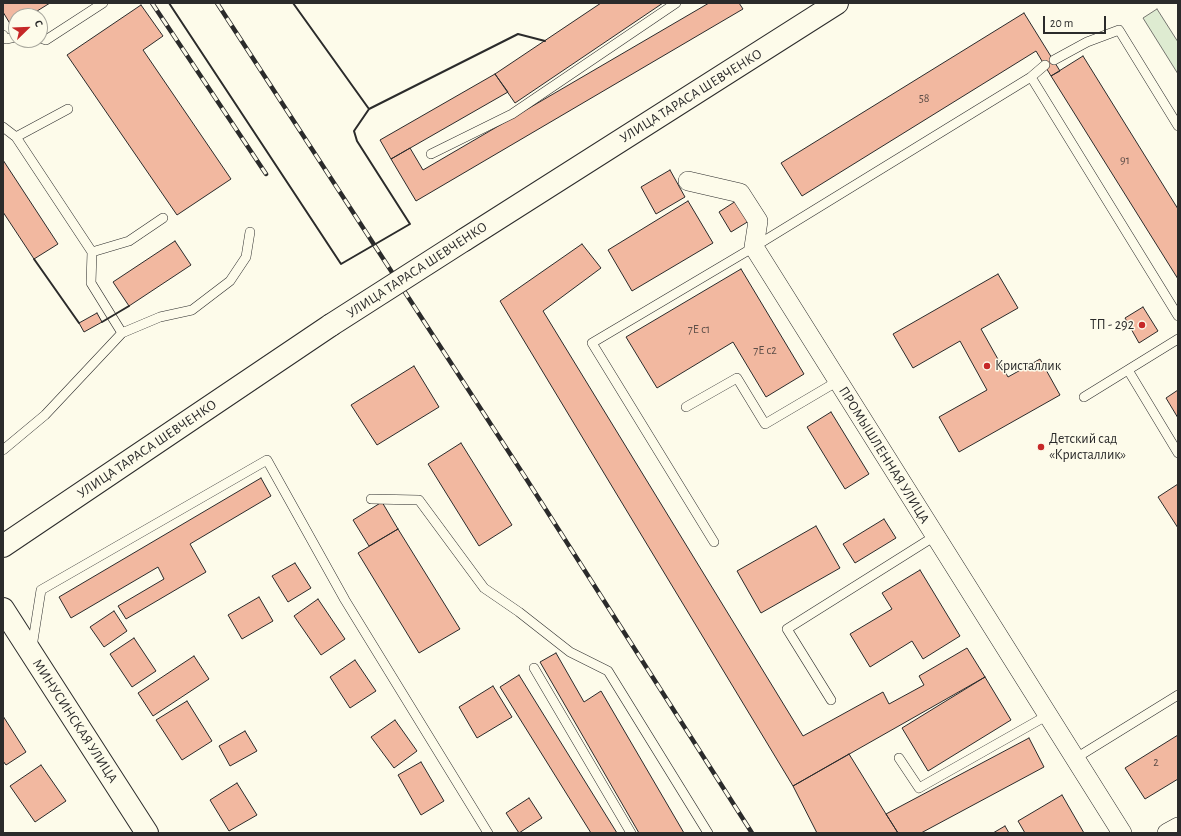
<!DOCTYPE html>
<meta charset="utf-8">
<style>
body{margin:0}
#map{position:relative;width:1181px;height:836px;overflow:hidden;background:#fdfbea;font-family:"Alegreya Sans",sans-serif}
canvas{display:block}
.frame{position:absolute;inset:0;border:4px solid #2b2b2b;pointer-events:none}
.north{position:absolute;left:8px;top:8px;width:40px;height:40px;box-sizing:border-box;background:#fdfbea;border:1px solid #a9a89e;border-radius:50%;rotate:67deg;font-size:11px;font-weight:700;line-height:16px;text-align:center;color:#2b2b2b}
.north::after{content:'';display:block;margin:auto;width:14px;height:18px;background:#c62828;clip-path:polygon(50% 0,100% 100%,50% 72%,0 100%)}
.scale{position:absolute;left:1043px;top:16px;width:63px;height:18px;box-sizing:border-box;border:2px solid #2b2b2b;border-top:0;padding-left:5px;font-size:12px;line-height:14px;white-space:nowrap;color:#2b2b2b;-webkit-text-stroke:3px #fdfbea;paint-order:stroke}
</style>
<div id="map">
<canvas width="1181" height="836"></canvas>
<div class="frame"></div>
<div class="north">С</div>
<div class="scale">20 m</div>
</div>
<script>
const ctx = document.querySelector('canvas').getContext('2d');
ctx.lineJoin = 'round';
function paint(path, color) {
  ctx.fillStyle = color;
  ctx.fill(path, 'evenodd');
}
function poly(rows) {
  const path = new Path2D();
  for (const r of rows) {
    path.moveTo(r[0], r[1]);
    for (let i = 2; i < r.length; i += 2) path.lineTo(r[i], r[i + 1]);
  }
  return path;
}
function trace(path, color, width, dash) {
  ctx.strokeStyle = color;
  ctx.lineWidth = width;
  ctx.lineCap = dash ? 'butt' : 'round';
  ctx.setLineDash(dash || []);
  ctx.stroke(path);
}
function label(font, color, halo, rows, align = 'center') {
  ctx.font = font + ' "Alegreya Sans",sans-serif';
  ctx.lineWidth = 3;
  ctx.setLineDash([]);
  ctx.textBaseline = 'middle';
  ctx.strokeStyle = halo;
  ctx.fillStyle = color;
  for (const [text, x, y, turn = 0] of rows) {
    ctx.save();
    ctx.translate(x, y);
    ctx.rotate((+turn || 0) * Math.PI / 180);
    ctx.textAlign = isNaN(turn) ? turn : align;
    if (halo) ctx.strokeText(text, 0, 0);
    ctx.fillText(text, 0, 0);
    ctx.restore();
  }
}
const green = poly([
 [1157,9,1178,42,1178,74,1143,18,1157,9]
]);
const building = poly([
 [3,3,50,3,29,16,16,16,16,24,12,27,3,12,3,3],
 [601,3,663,3,515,103,495,74,601,3],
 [709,3,739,3,743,9,416,201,391,159,410,148,423,170,709,3],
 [141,5,163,36,143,50,231,179,177,215,67,55,141,5],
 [1024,13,1060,71,1051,76,1036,51,802,196,781,163,1024,13],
 [1083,56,1178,209,1178,279,1051,76,1083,56],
 [495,74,508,92,391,159,380,140,495,74],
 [3,160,58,244,34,259,3,212,3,160],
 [670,170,685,197,656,214,641,187,670,170],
 [688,201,713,243,632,291,608,250,688,201],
 [736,201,749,221,731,232,719,212,736,201],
 [175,241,191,265,129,306,113,282,175,241],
 [582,244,601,268,543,311,803,736,883,692,889,704,924,685,919,676,967,648,985,677,793,786,500,301,582,244],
 [741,269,804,374,766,397,733,342,657,388,626,337,741,269],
 [998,274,1018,308,981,329,1008,377,1040,359,1060,395,959,452,939,417,987,390,960,341,913,368,893,334,998,274],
 [1143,307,1158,331,1139,343,1125,318,1143,307],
 [97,313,102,322,84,332,79,323,97,313],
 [414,366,439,407,377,445,351,405,414,366],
 [1178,390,1178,418,1166,398,1178,390],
 [831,412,869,474,845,489,807,427,831,412],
 [461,443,512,525,479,546,428,464,461,443],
 [261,478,271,496,190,544,206,572,126,619,118,606,164,579,158,567,71,618,59,597,261,478],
 [1178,484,1178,528,1158,497,1178,484],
 [382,502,398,529,369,546,353,520,382,502],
 [884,519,896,538,855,563,843,544,884,519],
 [816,526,840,568,761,613,737,571,816,526],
 [398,529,460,629,419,653,358,553,398,529],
 [295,563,311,588,288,602,272,576,295,563],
 [920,570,960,636,923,659,912,641,870,667,850,634,892,609,882,593,920,570],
 [259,597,273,621,242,639,228,615,259,597],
 [318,599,345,639,321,655,294,616,318,599],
 [114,611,127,631,104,647,90,627,114,611],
 [134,638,156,671,132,687,110,654,134,638],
 [556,653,584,702,601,691,684,833,639,833,540,662,556,653],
 [194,656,209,679,153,716,138,693,194,656],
 [355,660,376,691,350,708,330,677,355,660],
 [519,675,617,833,591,833,500,687,519,675],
 [985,677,1011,720,928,771,902,728,985,677],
 [493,686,512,717,477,738,459,707,493,686],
 [187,701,212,741,182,760,156,720,187,701],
 [3,716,26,752,6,765,3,761,3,716],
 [395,720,417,751,394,768,371,737,395,720],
 [245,731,257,751,230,766,219,746,245,731],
 [1178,735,1178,779,1145,799,1125,768,1178,735],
 [1029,738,1044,767,921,833,898,833,886,814,1029,738],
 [849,754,886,814,898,833,817,833,793,786,849,754],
 [421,762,444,801,421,815,398,775,421,762],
 [41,765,66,801,35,822,10,786,41,765],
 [237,783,257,815,229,831,210,800,237,783],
 [1062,795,1084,833,1025,833,1018,821,1062,795],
 [529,798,542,818,519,833,506,813,529,798],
 [1005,826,1009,833,993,833,1005,826]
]);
const service = poly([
 [3,35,6,39,16,37],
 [40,38,46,40,103,3],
 [1054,60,1087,42,1119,30,1178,126],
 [1031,77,1045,65],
 [3,127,16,137,92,252,91,283,122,333],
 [16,137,68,109],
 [431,154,512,114,676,3],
 [92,252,129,241,163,218],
 [1128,370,1178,453],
 [1084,397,1178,339],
 [686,407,737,378,765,424,838,381],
 [3,450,45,415,122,333,160,317,192,310,230,281,246,257,250,232],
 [371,499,419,500,484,588,519,612,570,652,608,671,708,833],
 [714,542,592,343,754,247,1031,77,1178,316],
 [32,647,41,590,267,460,345,600,488,833],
 [534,668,631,833],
 [831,700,787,629,935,536],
 [899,758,919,788,1048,715],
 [1076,758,1178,695]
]);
const minor = poly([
 [688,181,740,193,758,221,754,247,1122,833],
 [1167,833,1178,827]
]);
const tertiary = poly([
 [464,240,837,3],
 [3,546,331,325],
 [3,609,147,833]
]);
const rail = poly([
 [152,3,266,174],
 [217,3,527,480,752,833]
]);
const tertiaryBridge = poly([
 [331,325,464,240]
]);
const wall = poly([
 [169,3,341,264,410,224,357,141,354,131,369,109,518,34,545,41],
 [293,3,369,109],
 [34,259,79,323],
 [102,322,129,306]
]);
const markers = [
 [1142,325,4,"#c62828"],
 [987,366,4,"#c62828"],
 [1041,447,4,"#c62828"]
];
const numberNames = [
 ["58",924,98],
 ["91",1125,160],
 ["7Е с1",699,329],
 ["7Е с2",765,350],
 ["2",1156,762]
];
const streetNames = [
 ["УЛИЦА ТАРАСА ШЕВЧЕНКО",691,96,-32],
 ["УЛИЦА ТАРАСА ШЕВЧЕНКО",417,270,-33],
 ["УЛИЦА ТАРАСА ШЕВЧЕНКО",147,449,-34],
 ["ПРОМЫШЛЕННАЯ УЛИЦА",884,455,58],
 ["МИНУСИНСКАЯ УЛИЦА",75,721,57]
];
const poiNames = [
 ["ТП - 292",1134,325,"right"],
 ["Кристаллик",995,366],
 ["Детский сад",1049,439],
 ["«Кристаллик»",1049,455]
];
paint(green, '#deebd1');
trace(green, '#74746e', 1);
paint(building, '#f2b8a0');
trace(building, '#2b2b2b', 1);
trace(service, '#2b2b2b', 10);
trace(minor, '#2b2b2b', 20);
trace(tertiary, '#2b2b2b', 24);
trace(service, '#fdfbea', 9);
trace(minor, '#fdfbea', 19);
trace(tertiary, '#fdfbea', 22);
trace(rail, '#2b2b2b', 4.5);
trace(rail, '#fdfbea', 3, [9]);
trace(tertiaryBridge, '#2b2b2b', 24, []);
trace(tertiaryBridge, '#fdfbea', 22);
trace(wall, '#2b2b2b', 2);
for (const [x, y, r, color] of markers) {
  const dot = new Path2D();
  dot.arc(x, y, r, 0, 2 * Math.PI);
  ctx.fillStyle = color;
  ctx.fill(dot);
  trace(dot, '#fdfbea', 1.5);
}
label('12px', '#5d4e48', null, numberNames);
label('14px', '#2b2b2b', '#fdfbea', streetNames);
label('14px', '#2b2b2b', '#fdfbea', poiNames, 'left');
</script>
